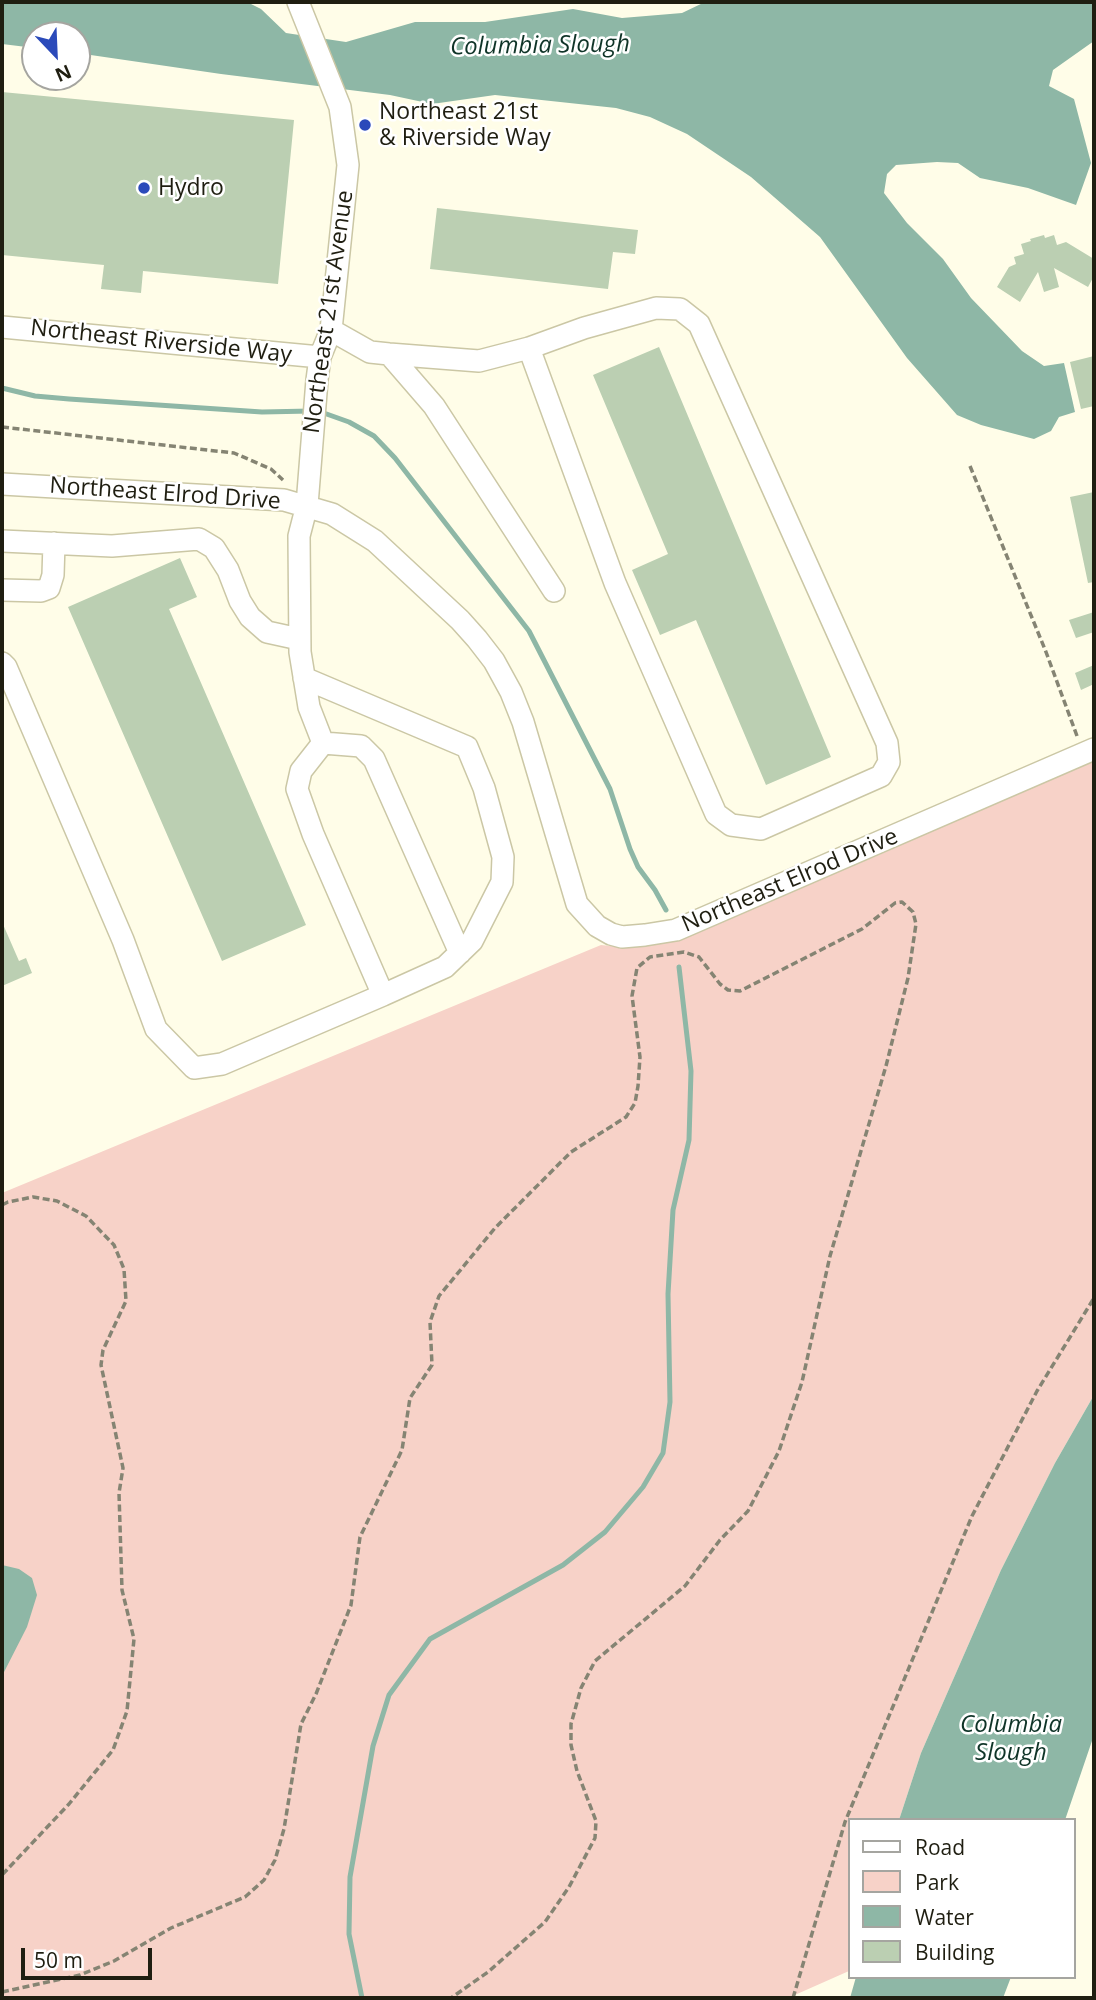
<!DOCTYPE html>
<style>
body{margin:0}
#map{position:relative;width:1096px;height:2000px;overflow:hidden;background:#fffde8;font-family:"Open Sans",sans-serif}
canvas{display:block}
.frame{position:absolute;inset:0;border:4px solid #1f1e11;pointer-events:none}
.legend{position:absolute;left:848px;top:1818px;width:228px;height:161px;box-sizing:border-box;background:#fff;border:2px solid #a5a5a0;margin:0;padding:9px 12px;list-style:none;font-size:21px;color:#1f1e11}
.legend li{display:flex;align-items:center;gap:14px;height:35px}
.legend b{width:35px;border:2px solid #a5a5a0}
.north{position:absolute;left:21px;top:21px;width:70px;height:70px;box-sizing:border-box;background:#fff;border:2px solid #a5a5a0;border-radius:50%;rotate:157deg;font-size:19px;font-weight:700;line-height:28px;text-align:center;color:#1f1e11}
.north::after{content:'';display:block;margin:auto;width:24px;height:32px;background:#2b4aba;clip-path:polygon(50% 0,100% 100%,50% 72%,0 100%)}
.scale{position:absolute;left:21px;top:1948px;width:131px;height:32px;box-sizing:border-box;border:4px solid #1f1e11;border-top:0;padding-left:9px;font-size:21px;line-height:24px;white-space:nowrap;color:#1f1e11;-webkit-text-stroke:5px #fff;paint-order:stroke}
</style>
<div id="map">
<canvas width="1096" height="2000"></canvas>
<div class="frame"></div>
<ul class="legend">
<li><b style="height:9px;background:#fff"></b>Road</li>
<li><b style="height:19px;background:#f7d2c8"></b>Park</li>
<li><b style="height:19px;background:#8eb7a6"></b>Water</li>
<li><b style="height:19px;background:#bbcfb2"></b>Building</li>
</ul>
<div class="north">N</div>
<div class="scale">50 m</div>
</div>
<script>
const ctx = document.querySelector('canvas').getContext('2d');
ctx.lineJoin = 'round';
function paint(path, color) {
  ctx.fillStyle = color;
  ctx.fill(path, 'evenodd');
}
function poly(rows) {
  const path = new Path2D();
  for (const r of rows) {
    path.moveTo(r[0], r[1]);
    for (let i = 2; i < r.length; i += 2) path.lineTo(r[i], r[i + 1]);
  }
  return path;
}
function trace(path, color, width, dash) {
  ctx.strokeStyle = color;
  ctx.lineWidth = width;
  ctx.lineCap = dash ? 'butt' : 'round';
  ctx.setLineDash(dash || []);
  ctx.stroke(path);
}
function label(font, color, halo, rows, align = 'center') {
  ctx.font = font + ' "Open Sans",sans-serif';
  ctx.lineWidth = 5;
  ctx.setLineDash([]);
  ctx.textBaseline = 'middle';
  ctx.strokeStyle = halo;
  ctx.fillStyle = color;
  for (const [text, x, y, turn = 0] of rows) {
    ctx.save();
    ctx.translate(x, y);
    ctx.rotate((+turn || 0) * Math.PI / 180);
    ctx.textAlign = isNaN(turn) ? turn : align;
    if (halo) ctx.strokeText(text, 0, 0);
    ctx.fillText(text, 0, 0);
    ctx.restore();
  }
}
const green = poly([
 [1094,758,1094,1395,1055,1463,1001,1570,921,1753,899,1820,849,1820,849,1971,788,1998,2,1998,2,1193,601,945,629,948,678,937,879,855]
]);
const water = poly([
 [2,2,247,2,261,9,286,33,346,42,415,22,485,22,573,9,622,18,682,13,705,2,1094,2,1094,41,1053,70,1049,86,1074,99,1091,163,1076,205,1028,188,980,178,958,163,937,162,896,165,887,174,884,193,907,223,943,259,971,298,1022,351,1044,366,1064,363,1075,412,1059,417,1051,431,1034,439,981,425,957,415,907,358,820,237,751,177,687,134,650,117,616,108,495,95,432,104,390,95,221,74,77,53,77,35,35,35,35,48,2,44],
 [1094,1395,1094,1735,1065,1820,899,1820,921,1753,1001,1570,1055,1463],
 [2,1565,19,1569,32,1578,37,1595,27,1627,2,1676],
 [856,1977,1011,1977,1003,1998,850,1998]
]);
const stream = poly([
 [2,388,35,396,69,399,262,412,311,411],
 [321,412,349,422,374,436,395,458,529,631,610,789,630,849,638,867,655,890,666,910],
 [362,1998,349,1934,350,1877,373,1746,389,1695,430,1639,563,1565,605,1532,643,1487,663,1453,670,1402,668,1294,673,1210,689,1140,691,1071,679,967]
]);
const building = poly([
 [2,92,294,120,278,284,143,271,141,293,101,289,104,265,2,255],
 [437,208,638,230,635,254,613,252,608,289,430,269],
 [1044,235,1045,238,1054,235,1057,245,1066,242,1094,259,1094,276,1088,287,1054,268,1059,287,1044,292,1038,272,1020,302,997,287,1009,267,1016,264,1014,257,1024,254,1021,244,1031,241,1030,239],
 [659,347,831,757,766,785,696,620,660,635,632,570,668,554,593,375],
 [1094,356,1094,406,1081,409,1070,362],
 [1094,492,1094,582,1088,583,1070,497],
 [180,558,197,597,169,609,306,925,222,961,68,607],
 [1094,612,1094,632,1076,638,1069,620],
 [1094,665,1094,684,1081,690,1075,673],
 [2,922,19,961,26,958,32,973,2,986]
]);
const path = poly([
 [2,427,234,453,271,469,283,480],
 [970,466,1046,652,1077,736],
 [2,1205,8,1202,33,1197,57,1201,86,1216,114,1245,124,1269,126,1301,103,1350,101,1365,123,1468,119,1493,122,1590,134,1639,127,1711,113,1750,69,1804,2,1875],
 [2,1992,80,1975,114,1961,171,1928,245,1897,264,1880,275,1860,284,1829,301,1724,316,1694,351,1605,360,1537,402,1450,410,1398,432,1365,430,1322,439,1296,495,1228,571,1152,626,1117,635,1103,638,1086,640,1057,632,996,637,968,650,957,684,952,699,957,720,984,728,990,740,991,862,929,895,903,902,902,913,912,916,924,908,978,886,1066,830,1256,802,1382,779,1451,748,1511,720,1540,685,1586,595,1661,581,1688,571,1724,571,1745,577,1771,596,1821,595,1838,569,1887,545,1922,488,1972,451,1998],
 [793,1998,845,1822,972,1516,1037,1391,1094,1298]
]);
const minor = poly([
 [2,327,320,357],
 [331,330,370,352,389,354,479,361,529,348,615,583,716,814,731,825,761,829,881,776,889,762,887,743,699,324,680,309,656,308,584,328,529,348],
 [389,354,434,406,554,591],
 [2,484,284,500,332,514,375,541,460,620,477,639,494,661,511,692,523,722,577,904,597,926,611,934,622,937,645,935,676,930,1094,749],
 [2,541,112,546,199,539,214,548,228,570,240,601,250,617,267,632,299,639],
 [2,590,41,591,49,588,53,575,54,543],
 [2,663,6,667,123,940,156,1029,194,1068,222,1064,383,995,313,834,297,789,301,771,323,743,309,707,300,652,299,536,307,505,317,380,320,357,331,330,348,165,340,107,298,2],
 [304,678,467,747,484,788,503,857,502,882,472,941,445,967,383,995],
 [323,743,361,746,374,759,460,953]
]);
const markers = [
 [365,125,7,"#2b4aba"],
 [144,188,7,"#2b4aba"]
];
const poiNames = [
 ["Northeast 21st",379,112],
 ["& Riverside Way",379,138],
 ["Hydro",158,188]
];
const streetNames = [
 ["Northeast 21st Avenue",329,312,-82],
 ["Northeast Riverside Way",161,342,6],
 ["Northeast Elrod Drive",165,494,4],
 ["Northeast Elrod Drive",790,881,-23]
];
const waterNames = [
 ["Columbia Slough",540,46,-1],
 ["Columbia",1011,1725],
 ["Slough",1011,1753]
];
paint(green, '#f7d2c8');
paint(water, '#8eb7a6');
trace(stream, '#8eb7a6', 5);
paint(building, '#bbcfb2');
trace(minor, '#cbc7a5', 24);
trace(path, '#858473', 3.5, [7, 3.5]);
trace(minor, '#fff', 21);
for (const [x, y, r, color] of markers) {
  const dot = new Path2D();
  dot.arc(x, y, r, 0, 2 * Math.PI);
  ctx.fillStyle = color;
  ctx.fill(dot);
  trace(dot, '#fff', 2.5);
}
label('23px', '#1f1e11', '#fff', poiNames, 'left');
label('23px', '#1f1e11', '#fff', streetNames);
label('italic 24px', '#0f3428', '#fff', waterNames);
</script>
